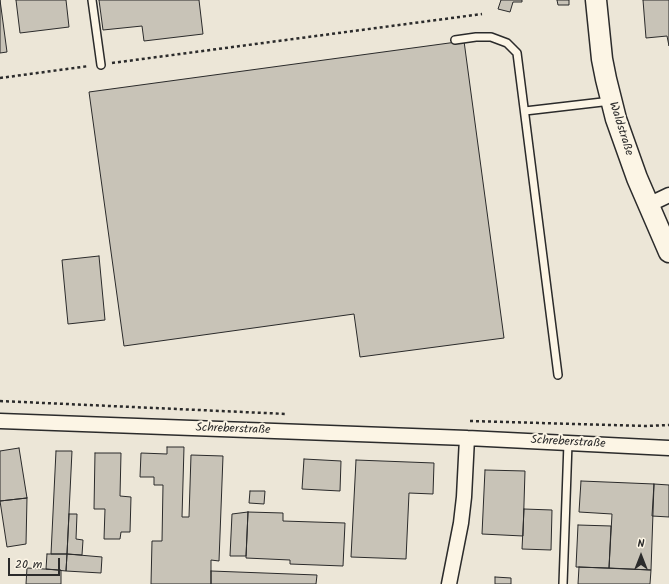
<!DOCTYPE html>
<meta charset="utf-8">
<style>
body{margin:0}
#map{position:relative;width:669px;height:584px;overflow:hidden;background:#fcf5e5;font-family:Kalam,sans-serif}
canvas{display:block}
.north{position:absolute;left:621px;top:536px;width:40px;height:40px;-webkit-text-stroke:3px #fcf5e5;paint-order:stroke;rotate:0deg;font-size:11px;font-weight:700;line-height:16px;text-align:center;color:#2b2b2b}
.north::after{content:'';display:block;margin:auto;width:14px;height:18px;background:#2b2b2b;clip-path:polygon(50% 0,100% 100%,50% 72%,0 100%)}
.scale{position:absolute;left:8px;top:558px;width:52px;height:18px;box-sizing:border-box;border:2px solid #2b2b2b;border-top:0;padding-left:5px;font-size:12px;line-height:14px;white-space:nowrap;color:#2b2b2b;-webkit-text-stroke:3px #fcf5e5;paint-order:stroke}
</style>
<div id="map">
<canvas width="669" height="584"></canvas>
<div class="north">N</div>
<div class="scale">20 m</div>
</div>
<script>
const ctx = document.querySelector('canvas').getContext('2d');
ctx.lineJoin = 'round';
function paint(path, color) {
  ctx.fillStyle = color;
  ctx.fill(path, 'evenodd');
}
function poly(rows) {
  const path = new Path2D();
  for (const r of rows) {
    path.moveTo(r[0], r[1]);
    for (let i = 2; i < r.length; i += 2) path.lineTo(r[i], r[i + 1]);
  }
  return path;
}
function trace(path, color, width, dash) {
  ctx.strokeStyle = color;
  ctx.lineWidth = width;
  ctx.lineCap = dash ? 'butt' : 'round';
  ctx.setLineDash(dash || []);
  ctx.stroke(path);
}
function label(font, color, halo, rows, align = 'center') {
  ctx.font = font + ' Kalam,sans-serif';
  ctx.lineWidth = 4;
  ctx.setLineDash([]);
  ctx.textBaseline = 'middle';
  ctx.strokeStyle = halo;
  ctx.fillStyle = color;
  for (const [text, x, y, turn = 0] of rows) {
    ctx.save();
    ctx.translate(x, y);
    ctx.rotate((+turn || 0) * Math.PI / 180);
    ctx.textAlign = isNaN(turn) ? turn : align;
    if (halo) ctx.strokeText(text, 0, 0);
    ctx.fillText(text, 0, 0);
    ctx.restore();
  }
}
const built = poly([
 [0,0,669,0,669,584,0,584]
]);
const building = poly([
 [0,0,7,52,0,53,0,0],
 [16,0,66,0,69,27,20,33,16,0],
 [99,0,199,0,203,34,144,41,142,26,103,30,99,0],
 [501,0,522,0,522,2,513,2,510,12,498,9,501,0],
 [557,0,569,0,569,5,558,5,557,0],
 [643,0,669,0,669,46,667,36,646,38,643,0],
 [464,41,504,338,360,357,354,314,124,346,89,92,464,41],
 [99,256,105,320,68,324,62,260,99,256],
 [167,447,184,447,182,517,189,517,191,455,223,456,219,561,211,560,211,584,151,584,152,541,162,541,163,485,154,485,154,477,140,477,141,453,167,454,167,447],
 [19,448,27,498,0,501,0,451,19,448],
 [56,451,72,451,67,554,51,554,56,451],
 [95,453,121,453,120,496,131,497,130,532,121,532,120,539,104,539,105,509,94,509,95,453],
 [304,459,341,461,340,491,302,489,304,459],
 [356,460,434,463,433,494,409,493,406,559,351,557,356,460],
 [485,470,525,471,523,536,482,534,485,470],
 [581,481,654,484,651,570,609,568,612,514,579,512,581,481],
 [654,484,669,485,669,517,652,516,654,484],
 [250,491,265,491,264,504,249,503,250,491],
 [27,498,26,544,7,547,0,501,27,498],
 [524,509,552,510,551,550,522,549,524,509],
 [248,512,283,513,283,521,345,523,343,566,290,564,290,560,246,558,248,512],
 [248,512,246,556,230,556,232,514,248,512],
 [69,514,77,514,76,539,83,540,82,555,67,554,69,514],
 [578,525,611,526,609,568,576,567,578,525],
 [47,554,67,554,66,571,46,569,47,554],
 [67,554,102,557,101,573,66,571,67,554],
 [579,567,651,570,650,584,578,584,579,567],
 [27,568,61,570,61,584,26,584,27,568],
 [211,571,317,575,316,584,211,584,211,571],
 [495,577,511,578,511,584,495,584,495,577]
]);
const path = poly([
 [112,63,482,14],
 [0,78,89,66],
 [0,401,287,414],
 [470,421,646,426,669,425]
]);
const lane = poly([
 [92,0,101,65],
 [455,40,476,37,491,37,507,43,517,53,558,375],
 [525,111,611,101],
 [563,584,568,443]
]);
const street = poly([
 [648,205,669,195],
 [0,421,467,438,669,448],
 [449,584,461,523,464,497,467,438]
]);
const secondary = poly([
 [596,0,602,59,606,79,616,119,637,178,669,252]
]);
const streetNames = [
 ["Waldstraße",620,129,72],
 ["Schreberstraße",233,430,2],
 ["Schreberstraße",568,443,3]
];
paint(built, '#ece6d7');
paint(building, '#c8c3b7');
trace(building, '#2b2b2b', 1);
trace(lane, '#2b2b2b', 10);
trace(street, '#2b2b2b', 17);
trace(secondary, '#2b2b2b', 23);
trace(path, '#2b2b2b', 2.5, [3, 3]);
trace(lane, '#fcf5e5', 7);
trace(street, '#fcf5e5', 14);
trace(secondary, '#fcf5e5', 20);
label('12px', '#2b2b2b', '#fcf5e5', streetNames);
</script>
